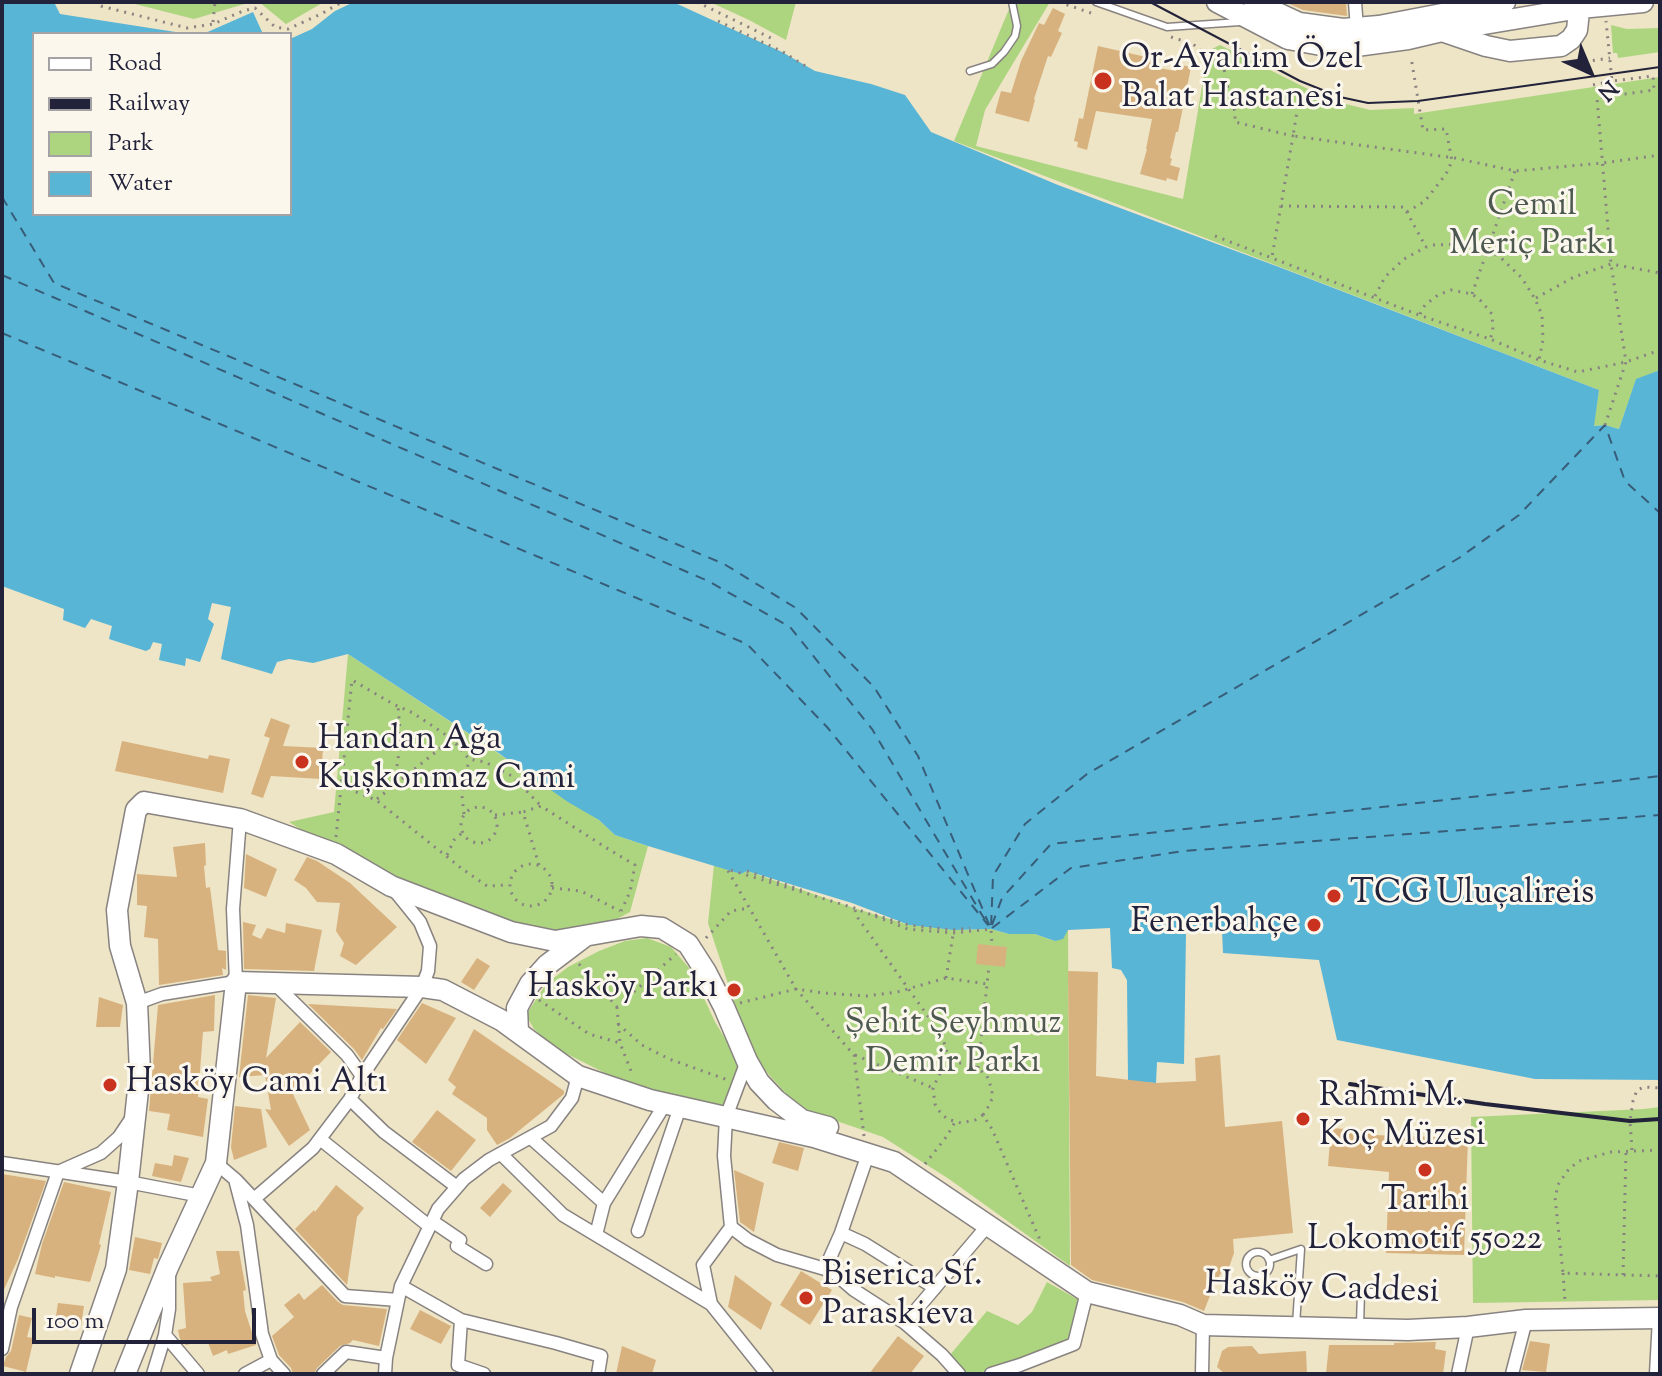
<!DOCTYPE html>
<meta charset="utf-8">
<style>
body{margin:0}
#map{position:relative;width:1662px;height:1376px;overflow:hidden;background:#eee4c6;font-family:"Sorts Mill Goudy",serif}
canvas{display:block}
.frame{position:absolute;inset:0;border:4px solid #22223b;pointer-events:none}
.legend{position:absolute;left:32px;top:32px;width:260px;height:184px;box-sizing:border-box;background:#fbf7ec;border:2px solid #a4a2a5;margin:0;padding:10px 14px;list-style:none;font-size:24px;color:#22223b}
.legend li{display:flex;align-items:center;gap:16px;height:40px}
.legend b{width:40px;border:2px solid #a4a2a5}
.north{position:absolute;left:1550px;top:32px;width:80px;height:80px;-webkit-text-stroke:6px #fbf7ec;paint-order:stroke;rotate:136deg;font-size:22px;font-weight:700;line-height:32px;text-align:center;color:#22223b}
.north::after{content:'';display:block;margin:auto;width:28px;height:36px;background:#22223b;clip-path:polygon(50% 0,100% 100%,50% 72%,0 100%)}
.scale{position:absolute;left:32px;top:1308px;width:224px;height:36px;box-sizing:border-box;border:4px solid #22223b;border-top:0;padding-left:10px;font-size:24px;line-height:28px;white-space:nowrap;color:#22223b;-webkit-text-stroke:6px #fbf7ec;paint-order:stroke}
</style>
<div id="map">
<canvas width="1662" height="1376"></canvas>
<div class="frame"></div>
<ul class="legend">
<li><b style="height:10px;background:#fff"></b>Road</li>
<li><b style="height:10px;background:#22223b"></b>Railway</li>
<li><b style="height:22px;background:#add580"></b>Park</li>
<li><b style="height:22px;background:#58b5d6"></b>Water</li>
</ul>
<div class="north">N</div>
<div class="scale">100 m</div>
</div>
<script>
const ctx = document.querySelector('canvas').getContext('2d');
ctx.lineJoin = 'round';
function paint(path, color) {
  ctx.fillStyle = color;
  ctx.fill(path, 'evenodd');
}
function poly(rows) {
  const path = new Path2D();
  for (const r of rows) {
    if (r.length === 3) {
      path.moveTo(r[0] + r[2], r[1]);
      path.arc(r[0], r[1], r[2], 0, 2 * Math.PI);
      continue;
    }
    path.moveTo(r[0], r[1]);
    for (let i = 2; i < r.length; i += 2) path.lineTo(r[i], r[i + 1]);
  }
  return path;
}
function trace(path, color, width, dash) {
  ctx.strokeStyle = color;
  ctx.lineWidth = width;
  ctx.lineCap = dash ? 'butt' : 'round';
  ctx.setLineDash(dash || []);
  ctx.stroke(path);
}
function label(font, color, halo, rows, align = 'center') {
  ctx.font = font + ' "Sorts Mill Goudy",serif';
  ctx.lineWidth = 6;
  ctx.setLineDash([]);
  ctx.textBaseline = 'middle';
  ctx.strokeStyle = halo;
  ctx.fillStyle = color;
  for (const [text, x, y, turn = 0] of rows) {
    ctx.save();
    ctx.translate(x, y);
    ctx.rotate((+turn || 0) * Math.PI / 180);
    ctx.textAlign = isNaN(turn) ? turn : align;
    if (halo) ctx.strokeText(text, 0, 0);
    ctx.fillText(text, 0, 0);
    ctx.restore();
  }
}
const green = poly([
 [127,2,251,2,194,19],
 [259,2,324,2,286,24],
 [710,2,796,2,786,40,749,20],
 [1012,2,1050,2,985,110,976,146,1183,199,1208,51,1220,45,1330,100,1370,110,1414,108,1414,114,1660,77,1660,370,1636,380,1619,429,1605,425,1593,426,1599,390,954,141],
 [1611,25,1627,29,1660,28,1660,52,1618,58,1617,53,1613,53],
 [348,654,599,820,615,835,648,846,630,912,584,937,555,941,391,886,289,822,334,812],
 [714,865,741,874,747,871,854,908,909,925,953,930,991,929,1009,934,1035,934,1055,941,1068,930,1070,1266,949,1179,883,1137,799,1108,752,1056,708,923],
 [647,938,671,947,691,970,715,1022,744,1069,728,1112,625,1083,555,1048,534,1029,526,1015,546,984,568,967,599,951,625,941],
 [1660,1107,1660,1300,1473,1303,1471,1117,1644,1109],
 [1047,1282,1077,1299,1081,1310,1070,1338,1065,1345,976,1374,967,1374,949,1356,987,1311,1018,1325,1032,1312]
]);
const water = poly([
 [2,2,54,2,60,14,182,33,182,34,34,34,34,214,290,214,290,39,312,29,335,11,354,2,673,2,782,52,815,71,871,84,905,95,931,132,1058,185,1279,267,1599,390,1594,426,1605,425,1619,429,1636,379,1660,370,1660,1080,1535,1079,1337,1040,1319,960,1223,953,1222,930,1186,933,1184,1064,1157,1062,1156,1083,1128,1081,1127,980,1121,970,1112,968,1110,928,1068,930,1063,939,1055,941,1035,934,1009,934,991,929,953,930,909,925,852,903,747,871,741,874,648,846,615,835,599,820,568,802,497,752,348,654,313,663,289,659,277,662,272,674,221,659,231,607,212,603,208,619,214,624,200,662,186,658,185,666,159,660,162,644,153,642,150,649,146,651,109,639,112,626,91,619,85,628,63,620,64,609,2,586],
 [253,12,263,34,203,34]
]);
const ferry = poly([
 [2,197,54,283,724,564,796,608,874,687,918,756,991,929,993,876,1025,824,1087,774,1459,558,1519,515,1605,425,1625,481,1660,513],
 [2,275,708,581,790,627,872,729,985,920],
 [2,333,747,644,827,727,988,925],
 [992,925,1002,898,1051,844,1660,776],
 [992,928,1071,868,1184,851,1660,815]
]);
const building = poly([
 [1285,2,1346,2,1347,16,1303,10],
 [1053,8,1065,14,1058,31,1062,33,1051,57,1048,56,1034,99,1035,100,1029,122,995,113,1001,91,1011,93,1021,61,1039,23,1044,25],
 [1098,46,1155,59,1153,67,1176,71,1177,64,1191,67,1178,132,1176,132,1170,158,1172,159,1170,165,1180,168,1177,181,1167,178,1166,181,1140,174,1147,149,1146,149,1152,119,1096,111,1087,150,1077,147,1078,142,1074,141,1079,118,1083,119],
 [271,718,290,725,283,746,323,748,321,779,271,776,263,798,251,794,270,738,264,736],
 [122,741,208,759,209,755,230,759,223,793,115,771],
 [205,843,206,865,204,866,206,888,210,887,218,950,226,951,226,970,222,968,223,975,159,985,158,939,144,937,147,906,137,905,137,874,177,877,173,847],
 [246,854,277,869,266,897,244,888],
 [307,857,317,861,350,883,397,927,356,965,340,956,344,943,336,931,340,903,317,902,306,888,294,880],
 [243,922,256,925,252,935,261,939,267,928,285,933,286,923,322,930,314,971,244,969],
 [978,944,1007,947,1005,967,976,964],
 [477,958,490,966,474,990,461,982],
 [1068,971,1098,972,1096,1076,1156,1083,1196,1081,1195,1058,1220,1055,1225,1127,1282,1121,1293,1233,1233,1239,1234,1253,1227,1273,1222,1271,1213,1288,1204,1311,1183,1302,1092,1280,1071,1265],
 [215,995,214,1031,203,1032,198,1097,208,1099,203,1137,167,1130,170,1114,149,1111,158,1005],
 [248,995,276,998,266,1058,300,1022,331,1052,292,1092,310,1130,289,1146,265,1109,271,1110,265,1075,239,1077],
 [99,997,123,1005,120,1027,96,1027],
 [422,1003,456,1018,426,1064,397,1040],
 [308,1004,397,1009,383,1029,381,1028,362,1060,354,1049],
 [474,1029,564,1091,564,1094,510,1138,497,1145,487,1130,487,1118,452,1094,456,1087,448,1080],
 [235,1106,261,1109,267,1147,234,1160,231,1147],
 [437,1110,476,1140,451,1171,412,1142],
 [1331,1128,1372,1131,1372,1135,1468,1138,1464,1255,1386,1253,1389,1172,1328,1166],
 [779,1142,804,1148,798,1171,772,1163],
 [174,1155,189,1158,181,1182,152,1176,155,1163,172,1166],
 [734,1170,764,1183,754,1232,740,1222],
 [2,1174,46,1181,18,1259,2,1294],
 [64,1182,111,1192,99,1244,101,1245,90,1282,55,1276,55,1278,35,1274,42,1244],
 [503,1183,512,1191,490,1217,480,1208],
 [336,1185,364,1208,357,1217,347,1285,295,1229,314,1210,315,1212],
 [135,1237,162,1243,158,1259,154,1258,150,1274,129,1270],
 [216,1251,239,1251,246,1290,243,1291,245,1311,256,1345,228,1354,227,1350,213,1356,207,1340,186,1345,180,1339,178,1330,186,1328,183,1283,212,1281,210,1277,220,1274],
 [801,1271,832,1290,810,1325,780,1305],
 [735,1275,772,1303,761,1330,728,1307],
 [322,1285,338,1302,343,1305,387,1309,379,1346,353,1340,350,1343,340,1346,317,1368,314,1374,293,1374,291,1368,279,1355,272,1336,294,1317,284,1305,299,1293,304,1300],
 [58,1303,84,1306,81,1326,55,1322],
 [420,1310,451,1326,441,1344,410,1329],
 [19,1315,32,1318,27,1337,34,1338,26,1372,3,1366,6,1357,11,1351],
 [898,1336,924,1356,910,1374,869,1374],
 [1530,1341,1550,1344,1546,1372,1522,1370],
 [1436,1342,1435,1349,1446,1351,1443,1374,1326,1374,1329,1345,1394,1345,1394,1343],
 [622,1346,656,1360,652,1374,616,1374],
 [1252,1346,1259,1354,1306,1351,1307,1374,1225,1374,1217,1367,1222,1351,1228,1347]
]);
const path = poly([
 [94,2,101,6,187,28,213,24,243,11,255,8,275,27,288,29,321,14,342,2],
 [697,2,775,40],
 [1059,2,1091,13],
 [718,21,783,52,807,67],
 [213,22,215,2],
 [1171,37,1193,44,1224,69,1231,103,1235,111,1235,122,1293,136,1272,257],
 [1577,63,1610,58],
 [1593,85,1612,81],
 [1299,99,1293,136,1455,158,1515,171,1603,163,1660,155],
 [1281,206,1404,207,1426,247],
 [1407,212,1425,201,1446,174,1452,161,1446,129,1423,130,1411,57],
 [1215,236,1419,315,1490,339,1539,360,1578,372,1626,362,1660,350],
 [1472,294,1515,171],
 [1375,296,1385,277,1404,259,1426,247,1434,245,1462,244,1488,250,1500,257,1522,278,1535,299,1542,315,1543,340,1539,360],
 [1536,298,1574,277,1611,264,1660,273],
 [1420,314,1425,305,1438,295,1451,290,1472,294,1480,300,1492,314,1493,331,1490,339],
 [1605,425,1626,362,1611,264,1597,98,1654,90,1653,76,1612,81,1606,21],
 [341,786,376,800,461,868,487,886,509,885],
 [390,789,398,762,400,729,398,706],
 [377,799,452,739],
 [479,825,18],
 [464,814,462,796,469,759],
 [495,815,523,812],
 [336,837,352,680,393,704,413,713,452,739,469,759,485,762,512,776,541,806],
 [447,855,454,840,463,832],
 [531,885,21],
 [539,865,523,812,541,806,605,847,635,865,630,892,621,911],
 [747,871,804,891],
 [552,888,581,891,620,911],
 [855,910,858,918,942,1036,951,1065],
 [875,915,909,925,953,930,970,928],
 [706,938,731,911,749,908],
 [579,964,617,1007,676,954],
 [946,978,953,935],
 [539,1000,589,1034,620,1043],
 [740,1003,796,989,824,993,866,996,897,992,946,978,987,984],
 [617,1007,620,1043,633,1076],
 [618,1024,642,1045,669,1059,728,1080],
 [855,1055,933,1088],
 [978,1068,989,966],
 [983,1115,975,1120,961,1123,947,1119,940,1112,935,1104,933,1088,939,1075,945,1069,959,1063,966,1063,978,1068,987,1076,992,1090,992,1099,988,1107,983,1115,992,1129,1040,1240],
 [864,1136,854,1055,796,989,727,869,854,908,908,929,953,933,991,929,992,945],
 [1632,1150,1630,1121,1633,1101,1637,1090,1644,1087,1660,1088],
 [1660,1150,1611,1152,1579,1161,1569,1169,1559,1183,1555,1197,1563,1273,1660,1276],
 [925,1164,947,1136,955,1122],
 [1563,1273,1565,1301],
 [1623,1275,1626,1151]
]);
const lane = poly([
 [1096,2,1167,27,1240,22],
 [970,71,992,64,1004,52,1015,36,1017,26,1012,2],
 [1258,1264,12],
 [1269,1260,1301,1249,1296,1325],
 [1360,1325,1361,1292,1372,1292]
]);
const street = poly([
 [1355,2,1357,29],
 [275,984,347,1055,362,1076],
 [137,1003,162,994,236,982,233,909,240,819],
 [747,1061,726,1117,724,1156,731,1227,748,1240,777,1255,832,1271,854,1290,905,1323,942,1355,959,1374],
 [350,1099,384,1132,457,1187],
 [531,1138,604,1203],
 [320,1139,429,1226],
 [501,1154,563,1215,711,1304],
 [2,1163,128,1182,201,1196],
 [216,1163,236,1180,345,1296,398,1300],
 [58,1172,101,1153,119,1137,131,1119],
 [236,1183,247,1225,262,1334,271,1360,284,1374],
 [254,1199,313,1148,350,1099,362,1076,422,987,428,971,430,946,420,922,395,891],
 [432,1221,460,1240,457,1246,486,1264],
 [731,1227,703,1265,711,1304,767,1374],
 [638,1231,680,1107],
 [841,1233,865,1244,935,1288],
 [596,1235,604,1203,665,1104],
 [825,1269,841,1233,868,1154],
 [401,1286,461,1320,458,1365,484,1374],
 [461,1320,556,1343,601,1356,598,1374],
 [905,1323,988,1225],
 [165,1335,198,1374],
 [2,1349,11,1307,58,1172],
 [153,1374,165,1335,169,1309,169,1276],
 [245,1374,271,1360],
 [323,1374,346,1352,386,1358],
 [385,1374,386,1358,401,1286,438,1209,464,1179,489,1160,551,1126,572,1098,578,1076],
 [991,1374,1020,1365,1074,1344,1087,1292],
 [1202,1374,1203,1325],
 [1458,1374,1468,1327],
 [1512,1374,1526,1320],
 [1656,1374,1659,1318]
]);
const primary = poly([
 [1217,2,1288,39,1321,45,1356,46,1408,39,1442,31,1580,8,1643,2],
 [1254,2,1299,23,1343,29,1379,26,1505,2],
 [1442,31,1486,46,1510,51,1561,46,1571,39,1577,30,1580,2],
 [518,1032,517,1008,530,984,547,965,584,937],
 [80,1374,116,1269,128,1182,140,1072,137,1003,120,946,117,910,136,810,144,802,240,819,336,854,391,886,511,932,555,941,641,926,662,928,688,944,706,972,724,1007,747,1061,759,1082,776,1100,802,1120,828,1127],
 [125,1374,168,1267,216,1163,236,982,422,987,443,990,501,1020,578,1076,650,1100,814,1137,894,1162,1087,1292,1180,1315,1203,1325,1408,1330,1468,1327,1526,1320,1660,1318]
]);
const tram = poly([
 [1150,2,1300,81,1340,97,1368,103,1418,101,1660,67]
]);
const rail = poly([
 [1350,1084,1485,1104,1630,1121,1660,1119]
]);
const markers = [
 [1103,81,10,"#c8321e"],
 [302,762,8,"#c8321e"],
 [1334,896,8,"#c8321e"],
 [1314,925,8,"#c8321e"],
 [734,990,8,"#c8321e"],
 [110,1085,8,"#c8321e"],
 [1303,1119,8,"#c8321e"],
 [1425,1170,8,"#c8321e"],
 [806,1298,8,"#c8321e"]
];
const poiNames = [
 ["Or-Ayahim Özel",1121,61],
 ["Balat Hastanesi",1121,100],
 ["Handan Ağa",318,742],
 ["Kuşkonmaz Cami",318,781],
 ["TCG Uluçalireis",1350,896],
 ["Fenerbahçe",1298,925,"right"],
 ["Hasköy Parkı",718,990,"right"],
 ["Hasköy Cami Altı",126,1085],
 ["Rahmi M.",1319,1099],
 ["Koç Müzesi",1319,1138],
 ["Tarihi",1425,1203,"center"],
 ["Lokomotif 55022",1425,1242,"center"],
 ["Biserica Sf.",822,1278],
 ["Paraskieva",822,1317]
];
const parkNames = [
 ["Cemil",1532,208],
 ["Meriç Parkı",1532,247],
 ["Şehit Şeyhmuz",953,1026],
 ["Demir Parkı",953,1065]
];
const streetNames = [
 ["Hasköy Caddesi",1322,1291,2]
];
paint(green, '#add580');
paint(water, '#58b5d6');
trace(ferry, '#385d79', 2, [10, 8]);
paint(building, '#d8b27e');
trace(lane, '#888380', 9);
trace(street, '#888380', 15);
trace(primary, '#888380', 23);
trace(path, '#888380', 3, [2, 6]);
trace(lane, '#fff', 6);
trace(street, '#fff', 12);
trace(primary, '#fff', 20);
trace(tram, '#22223b', 2);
trace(rail, '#22223b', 4);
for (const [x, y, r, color] of markers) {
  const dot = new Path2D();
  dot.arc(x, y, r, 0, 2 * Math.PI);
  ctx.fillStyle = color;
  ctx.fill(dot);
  trace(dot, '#fbf7ec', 3);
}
label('34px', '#22223b', '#fbf7ec', poiNames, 'left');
label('34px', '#4c5850', '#fbf7ec', parkNames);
label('34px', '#22223b', '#fbf7ec', streetNames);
</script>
